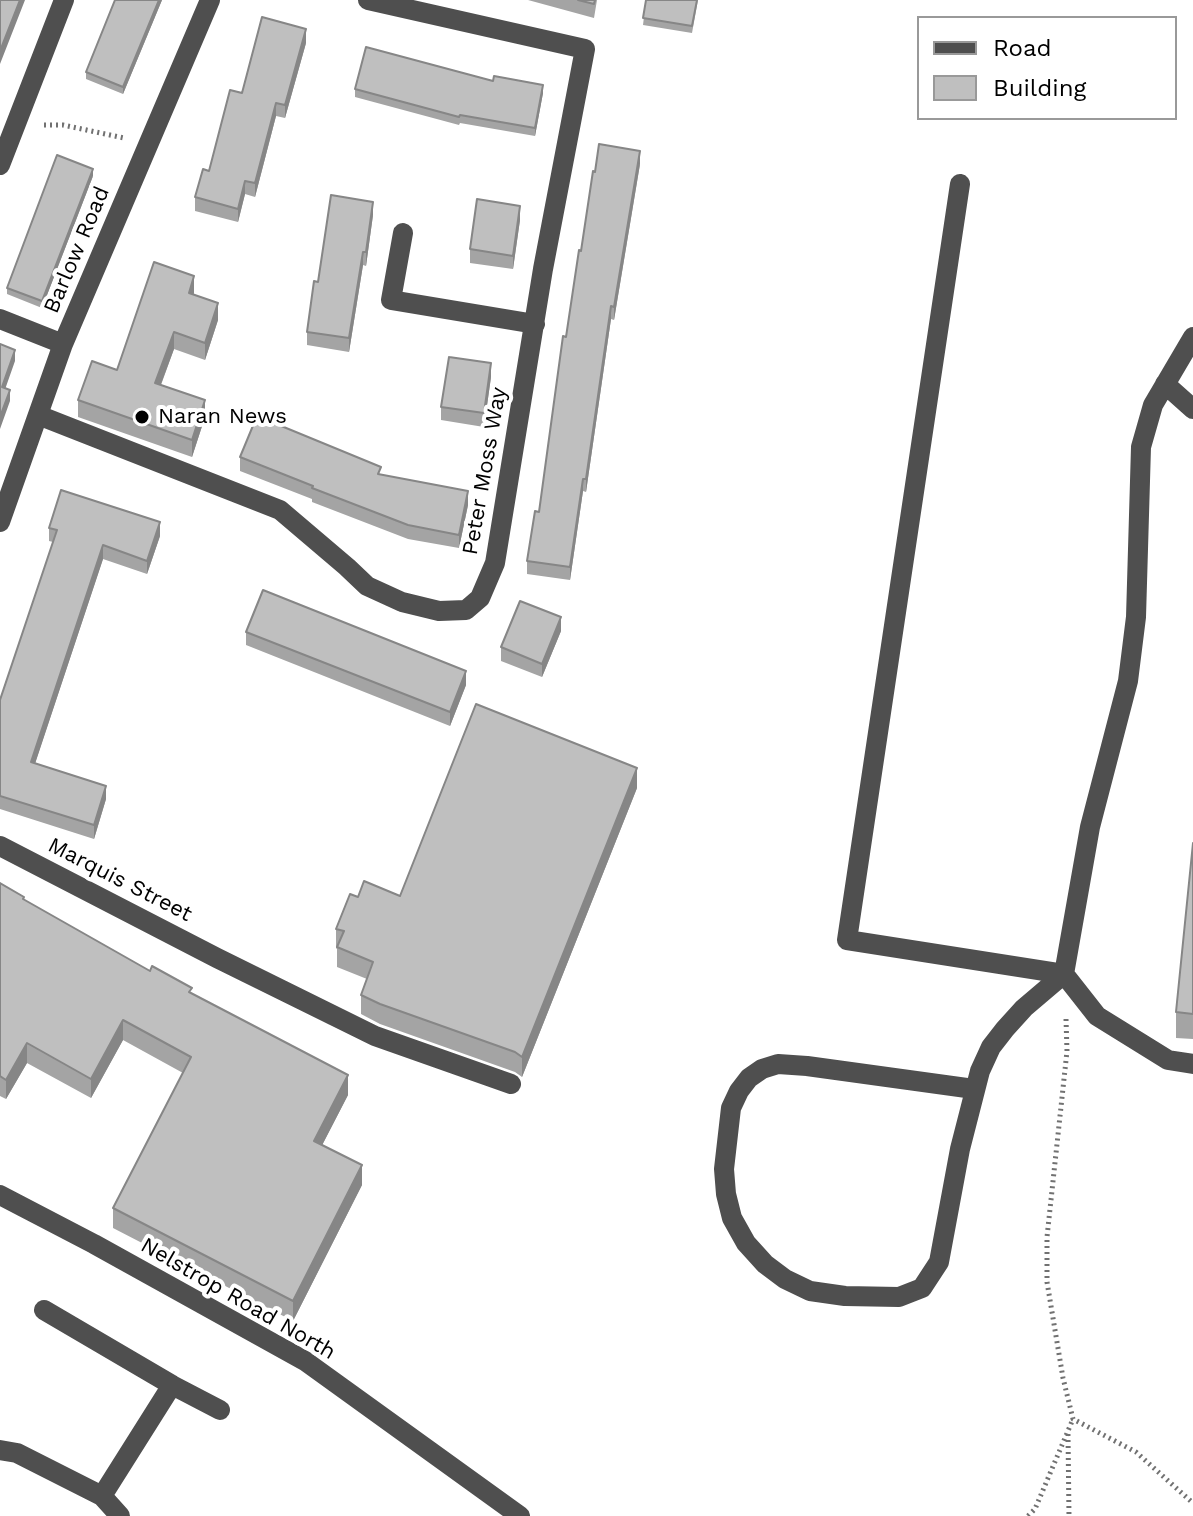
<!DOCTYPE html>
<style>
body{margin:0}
#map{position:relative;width:1193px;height:1516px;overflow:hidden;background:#fff;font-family:"Work Sans",sans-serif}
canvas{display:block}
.legend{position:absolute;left:917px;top:16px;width:260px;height:104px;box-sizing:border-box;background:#fff;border:2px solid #999;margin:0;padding:10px 14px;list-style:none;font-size:24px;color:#000}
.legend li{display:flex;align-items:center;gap:16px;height:40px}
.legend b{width:40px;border:2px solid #999}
</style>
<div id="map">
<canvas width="1193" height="1516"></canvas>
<ul class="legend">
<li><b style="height:10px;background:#4f4f4f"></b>Road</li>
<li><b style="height:22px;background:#bfbfbf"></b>Building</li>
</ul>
</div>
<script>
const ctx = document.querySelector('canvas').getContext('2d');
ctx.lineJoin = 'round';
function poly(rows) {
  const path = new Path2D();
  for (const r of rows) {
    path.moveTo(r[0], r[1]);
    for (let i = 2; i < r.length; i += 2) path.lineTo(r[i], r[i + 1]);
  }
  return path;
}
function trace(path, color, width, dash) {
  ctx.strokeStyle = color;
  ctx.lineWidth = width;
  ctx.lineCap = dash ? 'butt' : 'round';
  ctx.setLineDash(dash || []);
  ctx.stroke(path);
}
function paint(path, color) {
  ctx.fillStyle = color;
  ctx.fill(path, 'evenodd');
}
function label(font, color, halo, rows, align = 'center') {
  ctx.font = font + ' "Work Sans",sans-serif';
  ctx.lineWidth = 8;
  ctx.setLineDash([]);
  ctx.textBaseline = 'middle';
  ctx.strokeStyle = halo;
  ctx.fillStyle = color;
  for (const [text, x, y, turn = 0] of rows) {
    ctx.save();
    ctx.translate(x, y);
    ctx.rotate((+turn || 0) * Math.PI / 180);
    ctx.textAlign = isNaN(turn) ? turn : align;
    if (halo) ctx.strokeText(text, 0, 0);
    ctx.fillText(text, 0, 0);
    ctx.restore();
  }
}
const path = poly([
 [44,125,63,125,124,138],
 [1066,1019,1067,1051,1047,1237,1047,1282,1063,1378,1073,1419,1136,1452,1193,1503],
 [1068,1434,1069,1516],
 [1028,1516,1035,1509,1073,1419]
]);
const minor = poly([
 [0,165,64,0],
 [960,184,847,940,1064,974,1097,1016,1168,1060,1193,1064],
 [403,233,391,300,535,324],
 [0,319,63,344],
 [1165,384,1193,409],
 [38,415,280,510,347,567,367,586,402,602,439,611,466,610,480,598,495,563,543,269,585,49,368,0],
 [0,522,63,344,210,0],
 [0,846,217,958,375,1036,511,1084],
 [974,1089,807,1066,778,1064,762,1069,749,1078,739,1091,731,1108,724,1169,726,1194,732,1218,746,1243,765,1264,785,1279,810,1291,845,1296,899,1297,922,1288,939,1262,960,1149,980,1071,991,1047,1005,1029,1024,1008,1064,974,1090,827,1128,681,1136,617,1141,447,1153,405,1193,337],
 [0,1195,94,1244,305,1361,520,1516],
 [44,1310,172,1385,102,1496],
 [172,1385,220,1410],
 [0,1450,17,1453,102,1496,120,1516]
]);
const wall = poly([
 [115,0,162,0,123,94,86,79,86,72],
 [528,0,597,0,594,18],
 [646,0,698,0,692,33,643,25],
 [306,43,285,118,276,116,255,197,245,194,238,222,195,211,195,197,209,171,242,93],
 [493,81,543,93,535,136,460,123,459,125,355,97,355,89],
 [640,164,614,320,611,319,586,492,583,491,570,580,527,574,527,561,539,512,581,251],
 [93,176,42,308,7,294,7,288],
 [373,215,366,266,363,265,349,352,307,345,307,332,318,282],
 [520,220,513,269,470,263,470,249],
 [194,293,194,295,218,320,205,360,174,349,161,385,205,417,192,457,78,417,78,400,117,370],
 [491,377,484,427,441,420,441,407],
 [240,457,381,475,468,505,459,548,408,539,312,502,312,499,240,471],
 [49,528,160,536,147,574,103,559,35,763,106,799,94,839,0,809,0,700,53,542,49,541],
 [561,631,542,677,501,661,501,647],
 [246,632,466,685,450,726,246,645],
 [637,788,522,1077,515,1072,380,1024,361,1014,361,995,367,979,337,967,337,949,336,948,336,929,358,897,400,896],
 [1193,843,1193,1039,1176,1038,1176,1012],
 [0,883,24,900,150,971,192,994,348,1095,322,1145,362,1185,293,1321,113,1228,113,1208,183,1073,123,1040,91,1098,27,1063,6,1099,0,1096]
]);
const shadedWall = poly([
 [20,0,25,0,0,64,0,51],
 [159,0,162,0,123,94,123,87],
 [306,29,306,43,285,118,285,105],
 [543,85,543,93,535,136,535,128],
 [276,103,276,116,255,197,255,183],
 [640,151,640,164,614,320,614,307],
 [93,169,93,176,42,308,42,301],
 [245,181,245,194,238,222,238,209],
 [373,202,373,215,366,266,366,252],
 [520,206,520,220,513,269,513,256],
 [363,252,363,265,349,352,349,338],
 [194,276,194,293,189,310,189,293],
 [218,303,218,320,205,360,205,343],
 [611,306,611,319,586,492,586,479],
 [174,332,174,349,155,400,155,383],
 [15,350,15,361,2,398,2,387],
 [491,363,491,377,484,427,484,413],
 [10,390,10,401,0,429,0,417],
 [205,400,205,417,192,457,192,440],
 [583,479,583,491,570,580,570,567],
 [468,491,468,505,459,548,459,535],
 [160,522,160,536,147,574,147,561],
 [103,545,103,559,31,776,31,762],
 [561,617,561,631,542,677,542,664],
 [466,671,466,685,450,726,450,712],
 [637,768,637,788,522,1077,522,1057],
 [106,786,106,799,94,839,94,825],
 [123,1020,123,1040,91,1098,91,1079],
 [27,1043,27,1063,6,1099,6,1080],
 [348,1075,348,1095,314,1161,314,1141],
 [362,1165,362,1185,293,1321,293,1301]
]);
const building = poly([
 [0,0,20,0,0,51,0,0],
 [115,0,159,0,123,87,86,72,115,0],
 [578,0,595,0,594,4,578,0],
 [646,0,697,0,692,26,643,18,646,0],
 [262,17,306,29,285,105,276,103,255,183,245,181,238,209,195,197,203,169,209,171,230,90,242,93,262,17],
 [366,47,493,81,494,76,543,85,535,128,460,115,459,117,355,89,366,47],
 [599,144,640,151,614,307,611,306,586,479,583,479,570,567,527,561,535,511,539,512,563,336,566,337,579,250,581,251,593,171,595,172,599,144],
 [57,155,93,169,42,301,7,288,57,155],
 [331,195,373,202,366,252,363,252,349,338,307,332,314,281,318,282,331,195],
 [477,199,520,206,513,256,470,249,477,199],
 [154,262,194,276,189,293,218,303,205,343,174,332,155,383,205,400,192,440,78,400,92,361,117,370,154,262],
 [0,344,15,350,2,387,10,390,0,417,0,344],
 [449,357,491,363,484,413,441,407,449,357],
 [257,416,381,467,378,474,468,491,459,535,408,525,312,488,313,486,240,457,257,416],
 [61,490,160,522,147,561,103,545,31,762,106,786,94,825,0,796,0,700,57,530,49,528,61,490],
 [263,590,466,671,450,712,246,632,263,590],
 [520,601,561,617,542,664,501,647,520,601],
 [476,704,637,768,522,1057,515,1052,380,1004,361,995,373,962,337,947,344,931,336,929,350,894,358,897,364,881,400,896,476,704],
 [1193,843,1193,1014,1176,1012,1193,843],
 [0,883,24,897,23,899,150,971,152,966,192,988,189,992,348,1075,314,1141,362,1165,293,1301,113,1208,191,1057,123,1020,91,1079,27,1043,6,1080,0,1076,0,883]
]);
const markers = [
 [142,417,8,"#000"]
];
const streetNames = [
 ["Barlow Road",77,250,-67],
 ["Peter Moss Way",485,471,-80],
 ["Marquis Street",120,880,27],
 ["Nelstrop Road North",238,1299,30]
];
const poiNames = [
 ["Naran News",158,417]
];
trace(path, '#717171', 5, [2, 4]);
trace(minor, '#4f4f4f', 20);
paint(wall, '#a4a4a4');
paint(shadedWall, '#868686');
paint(building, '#bfbfbf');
trace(building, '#868686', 2);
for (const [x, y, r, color] of markers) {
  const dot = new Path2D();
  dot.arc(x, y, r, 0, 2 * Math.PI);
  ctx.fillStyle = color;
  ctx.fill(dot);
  trace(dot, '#fff', 3);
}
label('22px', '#000', '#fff', streetNames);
label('22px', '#000', '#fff', poiNames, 'left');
</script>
